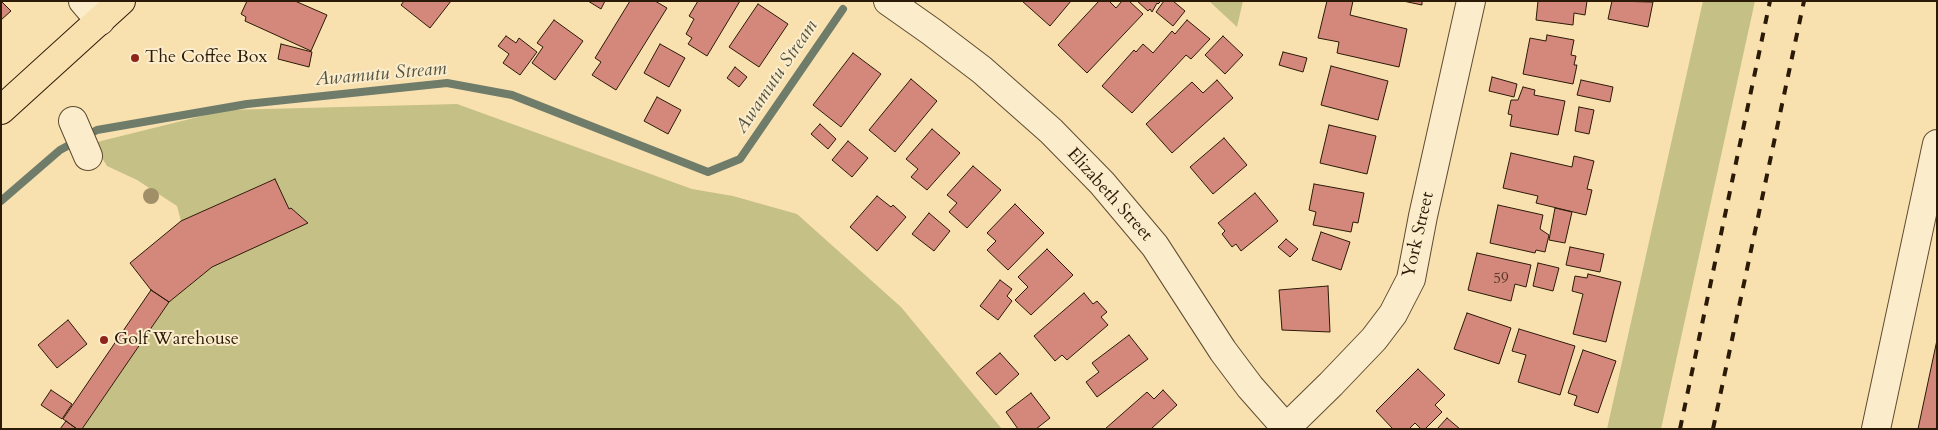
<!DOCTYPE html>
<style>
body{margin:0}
#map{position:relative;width:1938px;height:430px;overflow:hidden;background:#f9e1af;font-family:Cardo,serif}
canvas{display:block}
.frame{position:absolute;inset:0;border:2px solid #2b1a07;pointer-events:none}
</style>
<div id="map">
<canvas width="1938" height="430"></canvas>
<div class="frame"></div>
</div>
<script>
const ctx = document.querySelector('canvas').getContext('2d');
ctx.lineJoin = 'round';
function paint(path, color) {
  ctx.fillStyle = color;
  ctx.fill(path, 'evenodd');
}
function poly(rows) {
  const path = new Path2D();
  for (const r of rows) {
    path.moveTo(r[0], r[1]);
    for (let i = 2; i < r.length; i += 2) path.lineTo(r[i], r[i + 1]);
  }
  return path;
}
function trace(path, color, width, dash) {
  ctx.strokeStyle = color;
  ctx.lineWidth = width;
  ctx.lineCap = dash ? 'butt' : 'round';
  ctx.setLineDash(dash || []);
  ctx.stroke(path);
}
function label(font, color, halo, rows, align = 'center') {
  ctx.font = font + ' Cardo,serif';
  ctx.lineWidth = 4;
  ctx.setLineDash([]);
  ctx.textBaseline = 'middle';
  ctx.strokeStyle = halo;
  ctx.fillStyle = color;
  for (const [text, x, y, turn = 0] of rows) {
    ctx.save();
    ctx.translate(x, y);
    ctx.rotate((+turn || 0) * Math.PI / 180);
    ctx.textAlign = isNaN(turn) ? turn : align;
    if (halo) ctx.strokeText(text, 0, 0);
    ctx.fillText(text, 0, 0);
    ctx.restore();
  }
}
const green = poly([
 [1209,1,1243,1,1237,27],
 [1703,1,1755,1,1661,429,1607,429],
 [457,104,692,189,733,196,797,214,901,307,1002,429,82,429,169,302,212,267,308,223,291,208,289,209,274,179,181,221,177,206,137,180,107,166,93,143,226,110]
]);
const stream = poly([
 [1,201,60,150,97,130,247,104,447,83,512,95,708,172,740,159,843,9]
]);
const building = poly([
 [1,1,11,11,1,20,1,1],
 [247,1,295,1,327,15,311,51,245,21,246,17,241,14,247,1],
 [404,1,451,1,430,28,401,5,404,1],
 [588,1,605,1,601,9,588,1],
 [630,1,655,1,667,8,616,90,592,75,601,62,595,58,630,1],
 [698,1,740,1,707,56,688,44,692,38,686,34,694,19,689,16,698,1],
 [1022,1,1071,1,1050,26,1022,1],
 [1099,1,1109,1,1116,8,1122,1,1129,1,1143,14,1087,73,1058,45,1099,1],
 [1137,1,1161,1,1158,4,1157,3,1152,12,1150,9,1148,11,1137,1],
 [1164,1,1173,1,1185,11,1173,26,1156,12,1164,1],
 [1327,1,1353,1,1350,15,1407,29,1399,67,1337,53,1339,42,1318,38,1327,1],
 [1403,1,1422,1,1422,5,1403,1],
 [1538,1,1587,1,1585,15,1574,13,1573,25,1536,20,1538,1],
 [1612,1,1653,2,1648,27,1608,19,1612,1],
 [758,4,788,24,759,67,729,47,758,4],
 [554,20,583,41,555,80,532,63,543,47,537,43,554,20],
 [1187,20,1210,39,1191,59,1186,55,1132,113,1102,86,1134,50,1136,52,1143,44,1153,53,1172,31,1175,34,1187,20],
 [1547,35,1574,40,1571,55,1576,56,1574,65,1577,65,1573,84,1523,74,1530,38,1546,41,1547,35],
 [506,36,516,43,519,38,537,52,520,75,503,63,509,54,498,46,506,36],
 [1223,36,1243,55,1225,74,1205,55,1223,36],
 [281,44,312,52,309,67,278,59,281,44],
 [660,44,685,58,669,87,644,73,660,44],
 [1283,52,1307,58,1303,72,1279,65,1283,52],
 [853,53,881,74,841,127,813,105,853,53],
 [1331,66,1388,81,1378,120,1321,105,1331,66],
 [735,67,747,77,739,87,727,78,735,67],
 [1492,77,1517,84,1514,97,1489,91,1492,77],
 [911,79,937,101,895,152,869,130,911,79],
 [1217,80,1233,98,1172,153,1146,124,1192,82,1203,93,1217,80],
 [1581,80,1613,87,1610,102,1577,95,1581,80],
 [1523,87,1535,90,1534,95,1565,101,1558,135,1510,126,1512,115,1508,114,1511,100,1518,100,1523,87],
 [657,97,681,110,668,134,644,121,657,97],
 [1579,107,1594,110,1589,134,1575,131,1579,107],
 [820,124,836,139,828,149,811,134,820,124],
 [1329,125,1376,136,1367,174,1320,163,1329,125],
 [932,129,960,153,927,190,911,177,918,169,906,159,932,129],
 [1224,138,1247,165,1213,194,1190,167,1224,138],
 [848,141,868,158,852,177,832,160,848,141],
 [1511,153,1572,167,1574,156,1594,161,1587,189,1592,190,1586,215,1536,203,1538,196,1503,188,1511,153],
 [973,166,1001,190,967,228,949,212,957,203,947,195,973,166],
 [275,179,289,209,291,208,308,223,212,267,169,302,151,290,130,263,181,221,275,179],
 [1314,184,1364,193,1358,223,1353,222,1351,232,1313,225,1316,212,1309,210,1314,184],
 [1255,193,1278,221,1241,251,1236,244,1232,247,1222,234,1225,231,1218,223,1255,193],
 [877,196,891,207,893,205,906,217,877,251,850,227,877,196],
 [1015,204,1044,233,1008,270,987,250,996,241,987,233,1015,204],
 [1498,205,1543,215,1540,229,1549,235,1545,252,1536,250,1535,253,1490,243,1498,205],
 [1555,208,1572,212,1565,243,1549,240,1555,208],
 [929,213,950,231,934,251,912,234,929,213],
 [1321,232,1350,242,1341,270,1312,260,1321,232],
 [1286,239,1298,249,1290,257,1278,247,1286,239],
 [1570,247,1604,254,1600,272,1566,265,1570,247],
 [1047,249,1073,275,1031,315,1015,300,1028,287,1018,277,1047,249],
 [1477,253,1531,265,1526,287,1515,284,1511,301,1468,290,1477,253],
 [1538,263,1559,268,1553,291,1533,286,1538,263],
 [1588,274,1621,282,1606,342,1573,334,1583,294,1572,291,1575,276,1587,278,1588,274],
 [1000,280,1012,289,1007,296,1012,301,998,320,980,306,1000,280],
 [1328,286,1330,332,1282,330,1279,290,1328,286],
 [151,290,169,302,82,429,77,429,63,419,151,290],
 [1084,293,1093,304,1097,301,1107,312,1101,317,1108,325,1067,360,1062,355,1055,361,1034,336,1084,293],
 [1467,313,1511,328,1499,364,1454,349,1467,313],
 [68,320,87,344,57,368,38,345,68,320],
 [1519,329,1575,346,1560,395,1518,382,1526,355,1512,351,1519,329],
 [1129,335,1148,359,1097,397,1086,382,1099,372,1092,363,1129,335],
 [1937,340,1937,429,1918,429,1937,340],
 [1583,350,1616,361,1598,413,1574,405,1577,396,1568,393,1583,350],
 [1000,353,1019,374,996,395,976,373,1000,353],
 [1418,369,1445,395,1435,405,1442,412,1425,429,1421,429,1415,423,1409,429,1393,429,1376,411,1418,369],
 [51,390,72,404,62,419,41,405,51,390],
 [1163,390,1177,405,1151,429,1105,429,1147,392,1154,399,1163,390],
 [1031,393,1050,418,1036,429,1018,429,1006,412,1031,393],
 [1447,418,1460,429,1437,429,1447,418],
 [66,421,77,429,60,429,66,421]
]);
const minor = poly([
 [83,1,100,21],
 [888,1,932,32,982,70,1051,131,1102,183,1155,246,1223,351,1250,387,1287,429],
 [73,121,88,156],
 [1286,428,1331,384,1374,339,1393,314,1411,279,1423,216,1471,1],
 [1876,429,1937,144]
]);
const major = poly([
 [1,110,121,1]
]);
const rail = poly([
 [1680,429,1770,1],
 [1713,429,1804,1]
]);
const trees = [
 [151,196]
];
const markers = [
 [135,58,5,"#8f2418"],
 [104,340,5,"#8f2418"]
];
const numberNames = [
 ["59",1501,280]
];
const poiNames = [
 ["The Coffee Box",145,58],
 ["Golf Warehouse",114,340]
];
const streetNames = [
 ["Elizabeth Street",1109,195,48],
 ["York Street",1419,235,-77]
];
const waterNames = [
 ["Awamutu Stream",381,75,-5],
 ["Awamutu Stream",777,77,-56]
];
paint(green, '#c5c186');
trace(stream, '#707c6a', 8);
paint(building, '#d4887c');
trace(building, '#2b1a07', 1);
trace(minor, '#5e4c31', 30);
trace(major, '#2b1a07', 30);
trace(minor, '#fbeccb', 28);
trace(major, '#f9e1af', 28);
trace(rail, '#2b1a07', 4, [9, 9]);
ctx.fillStyle = '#a18f68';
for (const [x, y] of trees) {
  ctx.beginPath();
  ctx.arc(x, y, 8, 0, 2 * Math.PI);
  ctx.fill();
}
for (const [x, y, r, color] of markers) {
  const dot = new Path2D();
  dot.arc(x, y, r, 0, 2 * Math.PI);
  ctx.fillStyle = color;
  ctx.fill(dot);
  trace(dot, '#fbeccb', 2);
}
label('15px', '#553624', null, numberNames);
label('18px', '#2b1a07', '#fbeccb', poiNames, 'left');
label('18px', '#2b1a07', '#fbeccb', streetNames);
label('italic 19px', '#535341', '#fbeccb', waterNames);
</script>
